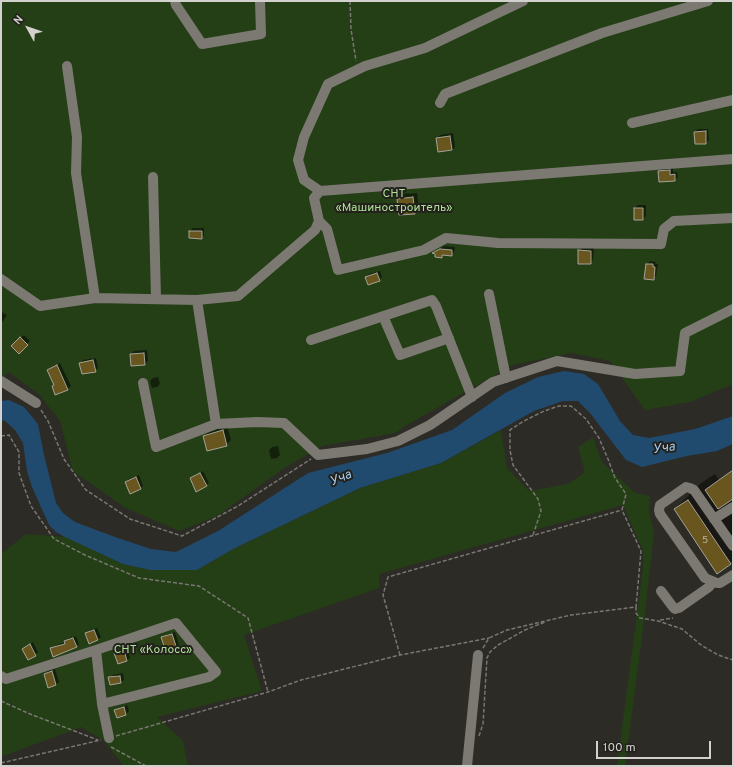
<!DOCTYPE html>
<meta charset="utf-8">
<style>
body{margin:0}
#map{position:relative;width:734px;height:767px;overflow:hidden;background:#2d2b25;font-family:Overpass,sans-serif}
canvas{display:block}
.frame{position:absolute;inset:0;border:2px solid #d3d1ce;pointer-events:none}
.north{position:absolute;left:8px;top:8px;width:40px;height:40px;-webkit-text-stroke:3px #23211b;paint-order:stroke;rotate:310deg;font-size:11px;font-weight:700;line-height:16px;text-align:center;color:#d3d1ce}
.north::after{content:'';display:block;margin:auto;width:14px;height:18px;background:#d3d1ce;clip-path:polygon(50% 0,100% 100%,50% 72%,0 100%)}
.scale{position:absolute;left:596px;top:741px;width:115px;height:18px;box-sizing:border-box;border:2px solid #d3d1ce;border-top:0;padding-left:5px;font-size:12px;line-height:14px;white-space:nowrap;color:#d3d1ce;-webkit-text-stroke:3px #23211b;paint-order:stroke}
</style>
<div id="map">
<canvas width="734" height="767"></canvas>
<div class="frame"></div>
<div class="north">N</div>
<div class="scale">100 m</div>
</div>
<script>
const ctx = document.querySelector('canvas').getContext('2d');
ctx.lineJoin = 'round';
function paint(path, color) {
  ctx.fillStyle = color;
  ctx.fill(path, 'evenodd');
}
function poly(rows) {
  const path = new Path2D();
  for (const r of rows) {
    path.moveTo(r[0], r[1]);
    for (let i = 2; i < r.length; i += 2) path.lineTo(r[i], r[i + 1]);
  }
  return path;
}
function trace(path, color, width, dash) {
  ctx.strokeStyle = color;
  ctx.lineWidth = width;
  ctx.lineCap = dash ? 'butt' : 'round';
  ctx.setLineDash(dash || []);
  ctx.stroke(path);
}
function label(font, color, halo, rows, align = 'center') {
  ctx.font = font + ' Overpass,sans-serif';
  ctx.lineWidth = 4;
  ctx.setLineDash([]);
  ctx.textBaseline = 'middle';
  ctx.strokeStyle = halo;
  ctx.fillStyle = color;
  for (const [text, x, y, turn = 0] of rows) {
    ctx.save();
    ctx.translate(x, y);
    ctx.rotate((+turn || 0) * Math.PI / 180);
    ctx.textAlign = isNaN(turn) ? turn : align;
    if (halo) ctx.strokeText(text, 0, 0);
    ctx.fillText(text, 0, 0);
    ctx.restore();
  }
}
const green = poly([
 [1,1,733,1,733,384,690,402,645,410,610,361,571,353,513,365,407,425,395,433,322,446,283,469,217,516,179,531,124,507,73,471,60,421,39,394,8,372,1,380],
 [501,430,507,468,529,491,568,484,585,472,578,447,593,437,602,462,635,493,650,496,649,512,654,532,644,622,625,766,617,766,643,568,643,550,623,505,379,574,379,588,244,635,262,691,157,717,183,741,188,766,124,766,103,740,81,727,1,757,1,554,26,534,66,537,123,564,150,570,197,570,233,549,360,488,441,463]
]);
const water = poly([
 [564,371,584,374,598,384,620,421,633,435,649,438,695,429,733,416,733,444,717,451,687,456,642,467,626,460,590,413,578,401,563,401,534,411,441,463,360,488,233,549,197,570,150,570,123,564,65,537,56,532,49,525,32,487,27,471,23,443,15,430,5,421,1,420,1,401,9,400,24,407,38,424,44,455,56,503,63,513,75,522,115,537,151,549,176,552,218,531,308,473,387,453,452,430,505,393,538,377]
]);
const shadow = poly([
 [698,129,708,129,709,140,706,143,695,132],
 [453,133,455,147,452,150,437,138,440,135],
 [673,168,673,172,677,172,678,177,675,180,659,172,662,169],
 [417,193,419,208,414,213,398,199,403,194],
 [638,205,646,205,646,216,643,219,635,208],
 [193,228,204,228,204,235,201,238,190,237,190,231],
 [444,246,455,247,454,252,451,255,444,254,441,257,434,253],
 [582,248,594,248,593,260,590,263,579,251],
 [650,261,656,262,655,264,658,264,656,276,653,279,647,264],
 [380,271,382,277,379,280,366,277,369,274],
 [2,312,7,315,1,324,1,313],
 [24,335,30,341,19,353,12,346],
 [147,350,148,361,145,364,131,354,134,351],
 [96,358,98,368,95,371,81,363,83,360],
 [60,363,71,386,68,389,56,394,55,384,48,371],
 [158,377,160,384,157,387,152,388,150,381,153,378],
 [227,426,231,440,226,445,204,436,209,432],
 [278,446,280,455,277,458,271,459,269,450,272,447],
 [733,470,733,498,731,499,733,501,733,560,730,563,675,509,701,483,715,474,719,480],
 [203,471,209,483,206,485,191,479],
 [139,475,143,486,140,489,126,482,129,479],
 [97,628,101,637,98,640,86,634,89,631],
 [175,632,179,645,176,648,163,638,166,635],
 [76,636,79,644,76,647,52,649,55,646,65,642,68,639],
 [33,642,38,652,35,655,23,649],
 [127,648,130,658,127,660,116,653,119,650],
 [55,669,59,682,56,685,45,674,48,671],
 [123,673,124,680,121,682,110,678,113,675],
 [127,705,129,711,126,714,115,711,118,708]
]);
const building = poly([
 [706,131,706,144,695,144,694,132,706,131],
 [450,136,452,150,438,152,436,138,450,136],
 [670,170,670,175,675,174,675,181,659,182,658,171,670,170],
 [413,197,415,214,399,215,397,199,413,197],
 [634,208,643,208,643,220,634,220,634,208],
 [189,231,202,231,202,239,189,238,189,231],
 [440,249,452,250,452,256,442,255,442,258,435,257,435,254,432,253,440,249],
 [578,250,591,251,591,264,578,264,578,250],
 [646,264,653,264,653,267,655,267,654,280,644,279,646,264],
 [377,273,380,281,368,285,365,277,377,273],
 [20,337,28,345,19,354,11,346,20,337],
 [144,353,145,365,131,366,130,354,144,353],
 [93,360,96,372,82,374,79,363,93,360],
 [57,365,68,390,55,395,52,386,54,385,47,370,57,365],
 [223,430,227,446,207,451,203,436,223,430],
 [733,470,733,499,718,509,705,490,733,470],
 [200,473,207,486,196,492,190,478,200,473],
 [136,477,141,489,130,494,125,482,136,477],
 [688,500,731,564,717,574,674,509,688,500],
 [94,630,98,640,89,644,85,633,94,630],
 [172,634,177,649,166,652,161,637,172,634],
 [73,638,77,647,53,657,50,648,65,644,64,641,73,638],
 [30,644,36,656,28,660,22,649,30,644],
 [124,650,127,661,118,664,114,653,124,650],
 [52,671,56,685,48,688,44,674,52,671],
 [120,676,121,683,110,685,108,677,120,676],
 [124,707,126,715,117,718,114,710,124,707]
]);
const path = poly([
 [350,1,351,29,356,61],
 [41,410,48,421,64,459,86,490,130,519,182,536,238,506,311,459],
 [1,436,9,435,19,452,19,473,31,506,54,539,85,555,139,578,199,586,248,618,268,692],
 [533,535,541,511,538,499,513,465,510,450,510,430,524,421,544,411,559,406,571,406,586,419,599,438,608,459,615,478,626,494,622,510,641,551,636,607],
 [660,620,673,618],
 [483,648,489,638,507,630,571,615,636,607,636,613,640,618,658,621,682,629,701,645,718,655,733,660],
 [400,655,383,595,388,577,622,510],
 [1,701,30,714,98,740],
 [116,736,268,692,301,680,400,655,489,638],
 [479,736,483,724,487,658,490,652,498,645,525,630,545,622],
 [111,747,146,766],
 [1,763,101,740]
]);
const minor = poly([
 [175,1,176,5,202,44,261,34,260,1],
 [523,1,425,48,365,66,328,84,304,137,298,160,304,180,320,191,733,159],
 [67,66,77,137,76,173,95,298],
 [440,103,445,94,602,33,708,1],
 [632,123,733,100],
 [153,177,156,299],
 [319,221,327,229,338,270,424,250,446,238,498,243,661,244,664,229,674,221,733,218],
 [1,279,40,306,95,298,197,300,238,296,315,230,319,221,314,198,320,191],
 [489,294,506,378],
 [197,300,216,424],
 [383,316,400,355,449,338],
 [311,340,432,300,436,306,472,397],
 [1,381,36,403],
 [143,383,156,447,216,424,257,422,284,423,318,455,367,449,398,441,430,425,493,382,557,361,635,374,680,371,685,333,733,309],
 [714,519,733,507],
 [733,546,694,490,690,488,686,487,660,505,659,510,660,514,705,578,717,583,720,583,733,575],
 [661,591,673,607,675,609,679,608,709,587,713,582],
 [1,676,6,679,96,650,176,623,216,672,209,677,102,704,96,650],
 [102,704,109,738],
 [467,766,478,655]
]);
const numberNames = [
 ["5",705,541]
];
const parkNames = [
 ["СНТ",394,195],
 ["«Машиностроитель»",394,209],
 ["СНТ «Колосс»",153,651]
];
const waterNames = [
 ["Уча",664,449,-7],
 ["Уча",341,479,-23]
];
paint(green, '#243f16');
paint(water, '#214a6f');
paint(shadow, '#0007');
paint(building, '#69561e');
trace(building, '#a4a29a', 1);
trace(path, '#797772', 1.5, [4, 2]);
trace(minor, '#7c7972', 10);
label('10px', '#b8b2a2', null, numberNames);
label('12px', '#aedf98', '#23211b', parkNames);
label('italic 13px', '#a9cef3', '#23211b', waterNames);
</script>
